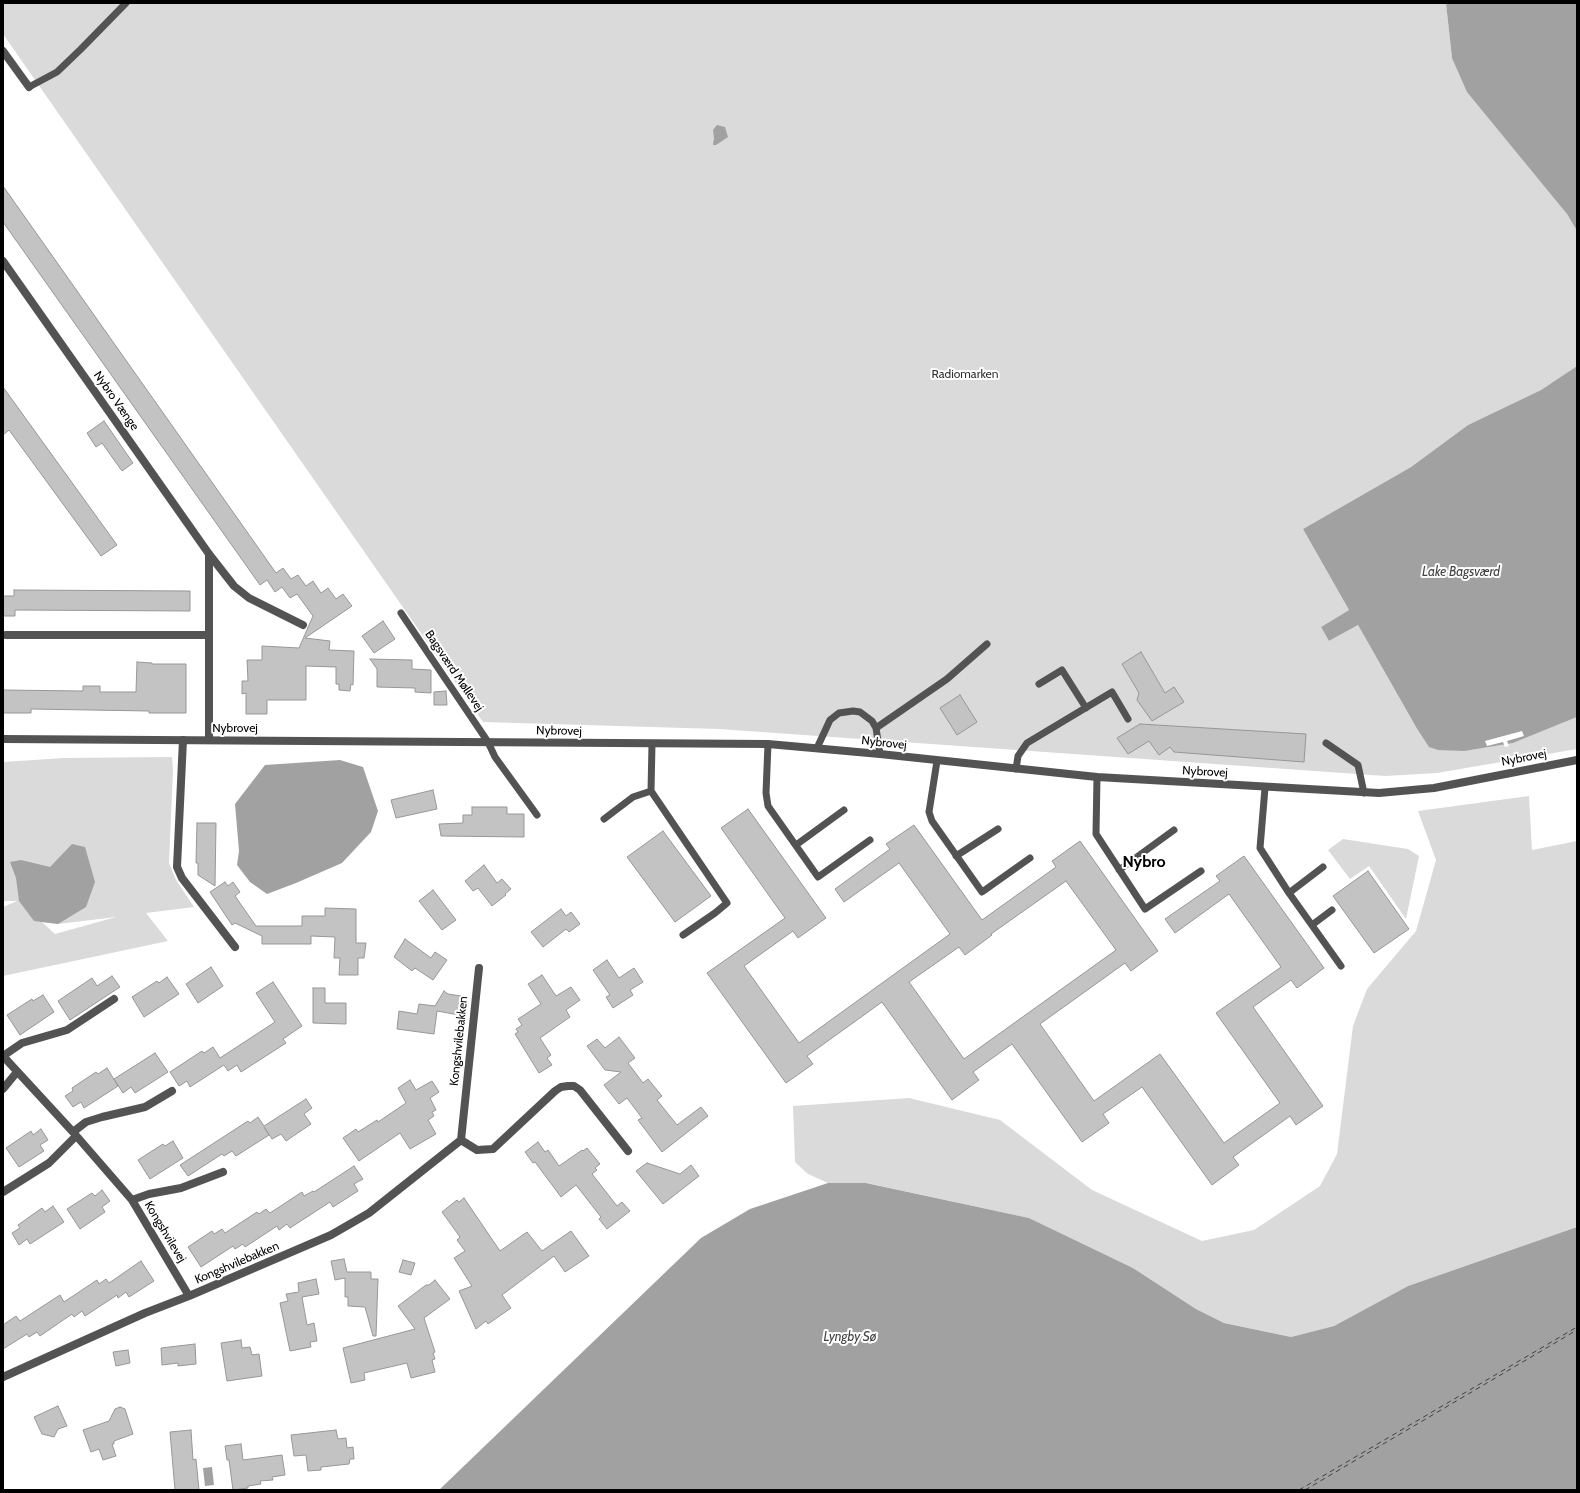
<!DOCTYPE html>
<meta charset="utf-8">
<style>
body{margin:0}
#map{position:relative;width:1580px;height:1493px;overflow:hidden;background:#fff;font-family:Cabin,sans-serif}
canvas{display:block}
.frame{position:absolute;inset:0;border:4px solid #000;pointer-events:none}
</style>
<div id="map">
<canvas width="1580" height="1493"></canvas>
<div class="frame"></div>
</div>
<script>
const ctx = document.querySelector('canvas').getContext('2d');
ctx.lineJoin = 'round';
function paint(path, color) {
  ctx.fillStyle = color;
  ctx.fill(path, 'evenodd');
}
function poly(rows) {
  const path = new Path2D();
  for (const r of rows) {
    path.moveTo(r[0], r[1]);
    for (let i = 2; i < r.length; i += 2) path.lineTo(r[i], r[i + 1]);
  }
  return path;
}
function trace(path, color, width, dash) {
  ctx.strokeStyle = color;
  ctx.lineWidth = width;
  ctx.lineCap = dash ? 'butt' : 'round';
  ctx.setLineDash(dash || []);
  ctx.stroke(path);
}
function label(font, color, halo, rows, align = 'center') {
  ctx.font = font + ' Cabin,sans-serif';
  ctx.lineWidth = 4;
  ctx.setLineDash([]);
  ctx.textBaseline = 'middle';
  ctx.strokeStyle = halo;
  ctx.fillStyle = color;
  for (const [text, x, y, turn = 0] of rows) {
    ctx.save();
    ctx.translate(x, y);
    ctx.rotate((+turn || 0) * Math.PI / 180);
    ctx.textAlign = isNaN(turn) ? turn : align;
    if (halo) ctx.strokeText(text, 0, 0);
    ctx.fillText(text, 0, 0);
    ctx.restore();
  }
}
const green = poly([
 [3,3,1446,3,1452,58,1567,214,1577,231,1577,366,1541,390,1468,425,1411,467,1303,529,1349,610,1321,627,1329,641,1358,625,1416,727,1513,743,1577,717,1577,749,1437,773,1385,776,719,729,483,722,3,34],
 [172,757,173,770,169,863,176,880,194,907,146,913,168,941,3,976,3,907,17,901,3,901,3,762,64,758],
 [116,917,55,934,42,922,58,924],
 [1529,796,1532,850,1577,841,1577,1227,1408,1286,1334,1326,1291,1337,1224,1323,1196,1309,1133,1268,1029,1218,867,1183,828,1183,808,1174,795,1162,793,1106,909,1098,1000,1120,1092,1190,1202,1241,1254,1230,1320,1186,1337,1154,1353,1026,1367,989,1416,931,1436,860,1418,811],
 [1343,839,1408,849,1419,856,1406,919,1369,866,1350,879,1328,850]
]);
const water = poly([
 [1446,3,1577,3,1577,231,1567,214,1467,92,1452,58],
 [717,125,725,127,728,137,716,145,713,145,714,138,713,130],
 [1577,366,1577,717,1513,743,1464,751,1438,750,1429,747,1416,727,1358,625,1329,641,1321,627,1349,610,1303,529,1411,467,1468,425,1541,390],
 [340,760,363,767,378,811,371,832,342,863,296,883,267,894,250,882,237,865,239,851,235,804,265,765],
 [72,844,85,847,95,882,86,907,58,924,34,921,19,901,16,878,10,862,21,860,50,867],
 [828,1183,866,1183,1029,1218,1133,1268,1196,1309,1224,1323,1291,1337,1334,1326,1408,1286,1577,1227,1577,1490,439,1490,701,1238,750,1209],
 [212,1467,214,1485,205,1486,203,1468]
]);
const pier = poly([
 [1522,731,1524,736,1507,741,1509,746,1505,747,1503,742,1487,746,1485,741]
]);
const ferry = poly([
 [1299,1490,1577,1327],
 [1305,1490,1577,1330]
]);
const building = poly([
 [3,186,276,573,283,568,291,579,298,575,306,586,313,581,321,593,328,588,336,599,343,594,352,606,305,638,330,641,329,650,354,651,353,685,351,684,350,691,339,690,339,684,336,684,336,667,306,666,306,700,267,700,267,714,246,714,246,693,242,694,242,681,248,681,247,660,262,660,262,646,299,648,313,616,297,594,290,598,282,587,275,592,267,580,260,585,3,222,3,186],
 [3,387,117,545,101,556,9,430,3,435,3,387],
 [104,421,133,463,122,471,102,443,96,447,87,433,104,421],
 [14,590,190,591,190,611,15,610,15,616,3,616,3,596,14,596,14,590],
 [383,621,395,639,374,653,362,636,383,621],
 [1141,652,1165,693,1174,687,1184,702,1152,721,1137,700,1139,693,1122,664,1141,652],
 [370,659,412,660,412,669,431,670,431,693,415,692,415,688,377,687,377,669,370,659],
 [137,662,152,663,152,664,186,664,186,713,149,713,149,711,31,709,31,713,3,713,3,690,83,691,83,686,100,686,100,692,136,692,137,662],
 [446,691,447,705,434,705,434,692,446,691],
 [960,695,977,722,957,735,940,708,960,695],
 [1140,724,1306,734,1304,762,1174,752,1170,747,1159,755,1149,741,1128,754,1117,738,1140,724],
 [433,790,437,809,396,818,391,800,433,790],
 [472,807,507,807,507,814,524,814,524,837,441,836,439,824,463,823,463,815,472,815,472,807],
 [748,809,826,918,798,938,793,931,744,966,799,1043,950,934,899,863,844,902,835,889,890,849,886,844,914,825,982,920,1056,867,1052,861,1080,841,1158,951,1131,971,1125,963,1040,1024,1094,1101,1160,1054,1224,1143,1280,1103,1216,1013,1281,967,1229,894,1175,933,1165,919,1220,881,1216,876,1244,856,1324,968,1297,988,1291,980,1253,1007,1323,1106,1296,1125,1290,1116,1233,1157,1239,1165,1212,1185,1142,1087,1103,1114,1109,1123,1082,1142,1012,1044,973,1072,979,1080,952,1100,882,1002,807,1056,813,1064,786,1083,707,973,785,918,721,828,748,809],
 [1066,881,1116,950,964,1059,909,982,959,947,965,955,992,935,991,934,1066,881],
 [197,823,216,823,215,886,198,875,198,863,196,863,197,823],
 [663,831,711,896,675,922,627,857,663,831],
 [484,865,497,883,502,879,511,889,505,894,506,895,492,906,478,888,473,891,465,881,484,865],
 [1368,871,1409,929,1374,953,1333,896,1368,871],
 [225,882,228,886,233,882,240,892,235,896,256,926,302,926,302,916,325,916,325,908,356,909,356,943,366,943,364,958,358,958,358,975,339,975,340,958,334,958,335,937,311,936,311,944,262,944,262,936,235,923,232,925,210,892,225,882],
 [433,890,456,920,442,930,419,901,433,890],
 [561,909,566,916,571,912,580,924,569,932,566,929,543,947,531,932,561,909],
 [405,939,431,958,435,952,447,960,433,980,415,968,412,971,394,957,405,939],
 [607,960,619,978,634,968,643,982,630,990,633,995,613,1008,606,997,610,995,593,970,607,960],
 [211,967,223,986,198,1003,186,984,211,967],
 [542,975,556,996,571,987,580,1000,566,1010,570,1017,540,1038,551,1055,547,1058,552,1065,539,1073,515,1034,518,1032,516,1029,522,1025,518,1019,541,1004,528,984,542,975],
 [112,976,120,987,70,1020,58,1001,92,978,97,986,112,976],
 [167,977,179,994,144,1017,132,997,157,981,159,983,167,977],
 [273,982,302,1026,283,1039,286,1043,241,1072,237,1065,228,1071,224,1065,190,1087,187,1081,179,1086,170,1072,202,1051,204,1053,213,1047,220,1058,275,1022,256,993,273,982],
 [313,988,325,988,325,1003,346,1003,346,1024,313,1023,313,988],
 [444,991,448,994,461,996,459,1015,437,1011,434,1034,397,1029,399,1011,417,1014,419,1004,435,1006,444,991],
 [43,995,54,1012,20,1035,7,1015,32,999,33,1001,43,995],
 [619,1037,635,1058,628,1063,643,1083,648,1079,662,1096,657,1100,677,1125,701,1107,708,1116,662,1152,638,1120,642,1118,627,1098,619,1104,604,1085,621,1072,605,1070,587,1046,597,1039,605,1048,619,1037],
 [155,1053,168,1072,135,1093,131,1087,123,1093,114,1079,155,1053],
 [107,1068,118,1086,84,1108,81,1102,73,1107,65,1096,73,1091,72,1088,96,1072,98,1074,107,1068],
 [410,1080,416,1090,432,1081,439,1092,430,1098,436,1110,432,1112,434,1116,428,1120,436,1134,410,1149,400,1133,359,1161,343,1138,356,1129,358,1132,377,1120,378,1122,406,1103,398,1088,410,1080],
 [306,1099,312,1108,304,1114,311,1124,286,1141,281,1134,272,1139,264,1127,269,1135,236,1156,232,1151,224,1156,222,1154,188,1176,180,1165,248,1121,250,1123,258,1117,264,1126,306,1099],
 [41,1129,48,1140,40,1145,44,1151,19,1167,6,1148,31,1131,33,1135,41,1129],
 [173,1141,183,1158,150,1179,138,1160,163,1144,165,1146,173,1141],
 [538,1142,545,1152,548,1150,559,1166,582,1150,583,1151,587,1148,600,1164,595,1168,597,1170,592,1174,617,1206,622,1202,630,1211,607,1229,599,1219,601,1217,576,1185,561,1197,535,1162,533,1163,525,1152,538,1142],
 [647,1163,680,1174,691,1165,699,1176,663,1204,636,1171,647,1163],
 [354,1166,363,1179,354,1184,358,1191,333,1207,330,1202,290,1228,287,1224,279,1230,277,1226,245,1247,243,1244,235,1249,233,1246,201,1267,188,1247,212,1231,214,1234,222,1229,225,1233,257,1212,259,1214,266,1209,270,1213,302,1192,304,1196,313,1191,314,1192,354,1166],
 [102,1190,110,1201,102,1207,105,1212,80,1229,67,1209,92,1193,95,1196,102,1190],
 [464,1198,500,1251,527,1232,542,1251,571,1231,589,1256,565,1272,554,1256,502,1295,511,1308,488,1324,486,1321,476,1329,459,1291,472,1286,454,1258,465,1251,457,1240,460,1237,442,1212,457,1200,459,1202,464,1198],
 [53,1206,64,1222,30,1244,27,1239,19,1245,12,1233,20,1228,18,1225,42,1208,45,1212,53,1206],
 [344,1259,347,1272,371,1272,371,1279,378,1279,376,1336,373,1336,365,1307,348,1306,348,1297,345,1297,345,1278,335,1280,331,1261,344,1259],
 [403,1260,415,1263,411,1275,399,1272,403,1260],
 [141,1261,154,1281,129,1297,126,1292,118,1298,117,1295,85,1316,82,1311,74,1317,72,1314,40,1336,37,1332,29,1337,27,1334,3,1349,3,1325,16,1316,20,1321,60,1295,64,1302,97,1280,99,1284,106,1279,109,1283,141,1261],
 [316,1279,319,1294,302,1297,307,1325,314,1323,317,1341,310,1342,311,1347,290,1351,280,1303,288,1301,286,1294,299,1292,298,1283,316,1279],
 [435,1280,450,1299,424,1318,435,1352,433,1353,435,1359,432,1360,435,1372,411,1378,407,1363,364,1373,365,1380,351,1383,343,1348,415,1329,398,1306,426,1285,429,1285,435,1280],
 [241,1340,242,1348,250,1347,252,1355,259,1354,262,1376,227,1381,221,1343,241,1340],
 [195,1344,196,1364,178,1366,178,1363,162,1365,161,1348,195,1344],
 [128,1350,130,1363,116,1366,113,1352,128,1350],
 [58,1406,67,1426,58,1429,54,1437,42,1434,34,1417,58,1406],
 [120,1407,125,1409,133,1434,114,1441,114,1444,112,1444,116,1456,103,1460,99,1449,91,1452,83,1430,109,1421,115,1409,120,1407],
 [191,1430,193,1460,196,1459,199,1490,175,1490,170,1432,191,1430],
 [336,1430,338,1439,346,1438,347,1448,353,1447,354,1459,350,1459,349,1464,321,1467,321,1470,308,1471,306,1455,294,1456,291,1435,336,1430],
 [241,1444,243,1460,282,1455,285,1475,272,1477,273,1480,260,1481,261,1484,248,1486,248,1488,233,1490,229,1460,227,1460,225,1446,241,1444]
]);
const service = poly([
 [29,87,57,72,81,49,126,3],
 [401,613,488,742,495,757,537,815],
 [1039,684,1062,670,1086,708],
 [876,728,947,679,987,644],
 [1326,743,1358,765,1364,793],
 [652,744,651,791,727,903,715,913,683,935],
 [768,744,766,793,768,806,818,877,870,840],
 [817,748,830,720,839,713,853,711,860,712,872,721,876,728,880,754],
 [937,761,929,812,932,821,982,892,1030,858],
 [1016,769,1018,756,1027,743,1112,692,1128,719],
 [1097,777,1096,834,1145,909,1201,871],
 [1265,788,1260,848,1289,893,1341,966],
 [604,819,633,797,651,791],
 [796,845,844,810],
 [956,856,998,829],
 [1119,870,1174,830],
 [1289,893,1323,867],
 [1312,925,1332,910]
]);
const minor = poly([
 [3,51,29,87],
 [3,261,209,554,234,586,249,598,303,625],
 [6,635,209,635],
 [183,740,177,867,182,878,235,947],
 [209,740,209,554],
 [3,1056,73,1132,132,1200,189,1296],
 [3,1056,22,1043,67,1030,114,999],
 [3,1089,17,1072],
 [73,1132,86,1122,102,1117,145,1107,172,1091],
 [461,1140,477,1150,493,1149,555,1091,561,1087,568,1086,574,1086,580,1090,628,1151],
 [3,1192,49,1163,76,1136],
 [132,1200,149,1194,181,1188,223,1172],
 [3,1377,145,1313,189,1296,331,1235,369,1213,461,1140,479,968]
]);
const tertiary = poly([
 [3,739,768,744,880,754,1097,777,1379,793,1434,788,1577,760]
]);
const parkNames = [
 ["Radiomarken",965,374]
];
const streetNames = [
 ["Nybro Vænge",116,401,55],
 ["Bagsværd Møllevej",454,671,56],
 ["Nybrovej",235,728],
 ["Nybrovej",559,731,1],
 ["Nybrovej",884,743,6],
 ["Nybrovej",1524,758,-11],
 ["Nybrovej",1205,772,3],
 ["Kongshvilebakken",459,1041,-84],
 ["Kongshvilevej",165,1232,59],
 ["Kongshvilebakken",237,1263,-23]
];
const waterNames = [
 ["Lake Bagsværd",1461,572],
 ["Lyngby Sø",850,1337]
];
const districtNames = [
 ["Nybro",1144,862]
];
paint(green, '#dadada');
paint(water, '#a1a1a1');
paint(pier, '#fff');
trace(ferry, '#424242', 1, [5, 4]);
paint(building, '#c3c3c3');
trace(building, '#979797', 1);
trace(service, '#535353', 7);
trace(minor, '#535353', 8);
trace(tertiary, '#535353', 8);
label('12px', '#313131', '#fff', parkNames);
label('12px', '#000', '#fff', streetNames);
label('italic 13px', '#424242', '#fff', waterNames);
label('bold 16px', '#000', '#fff', districtNames);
</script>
